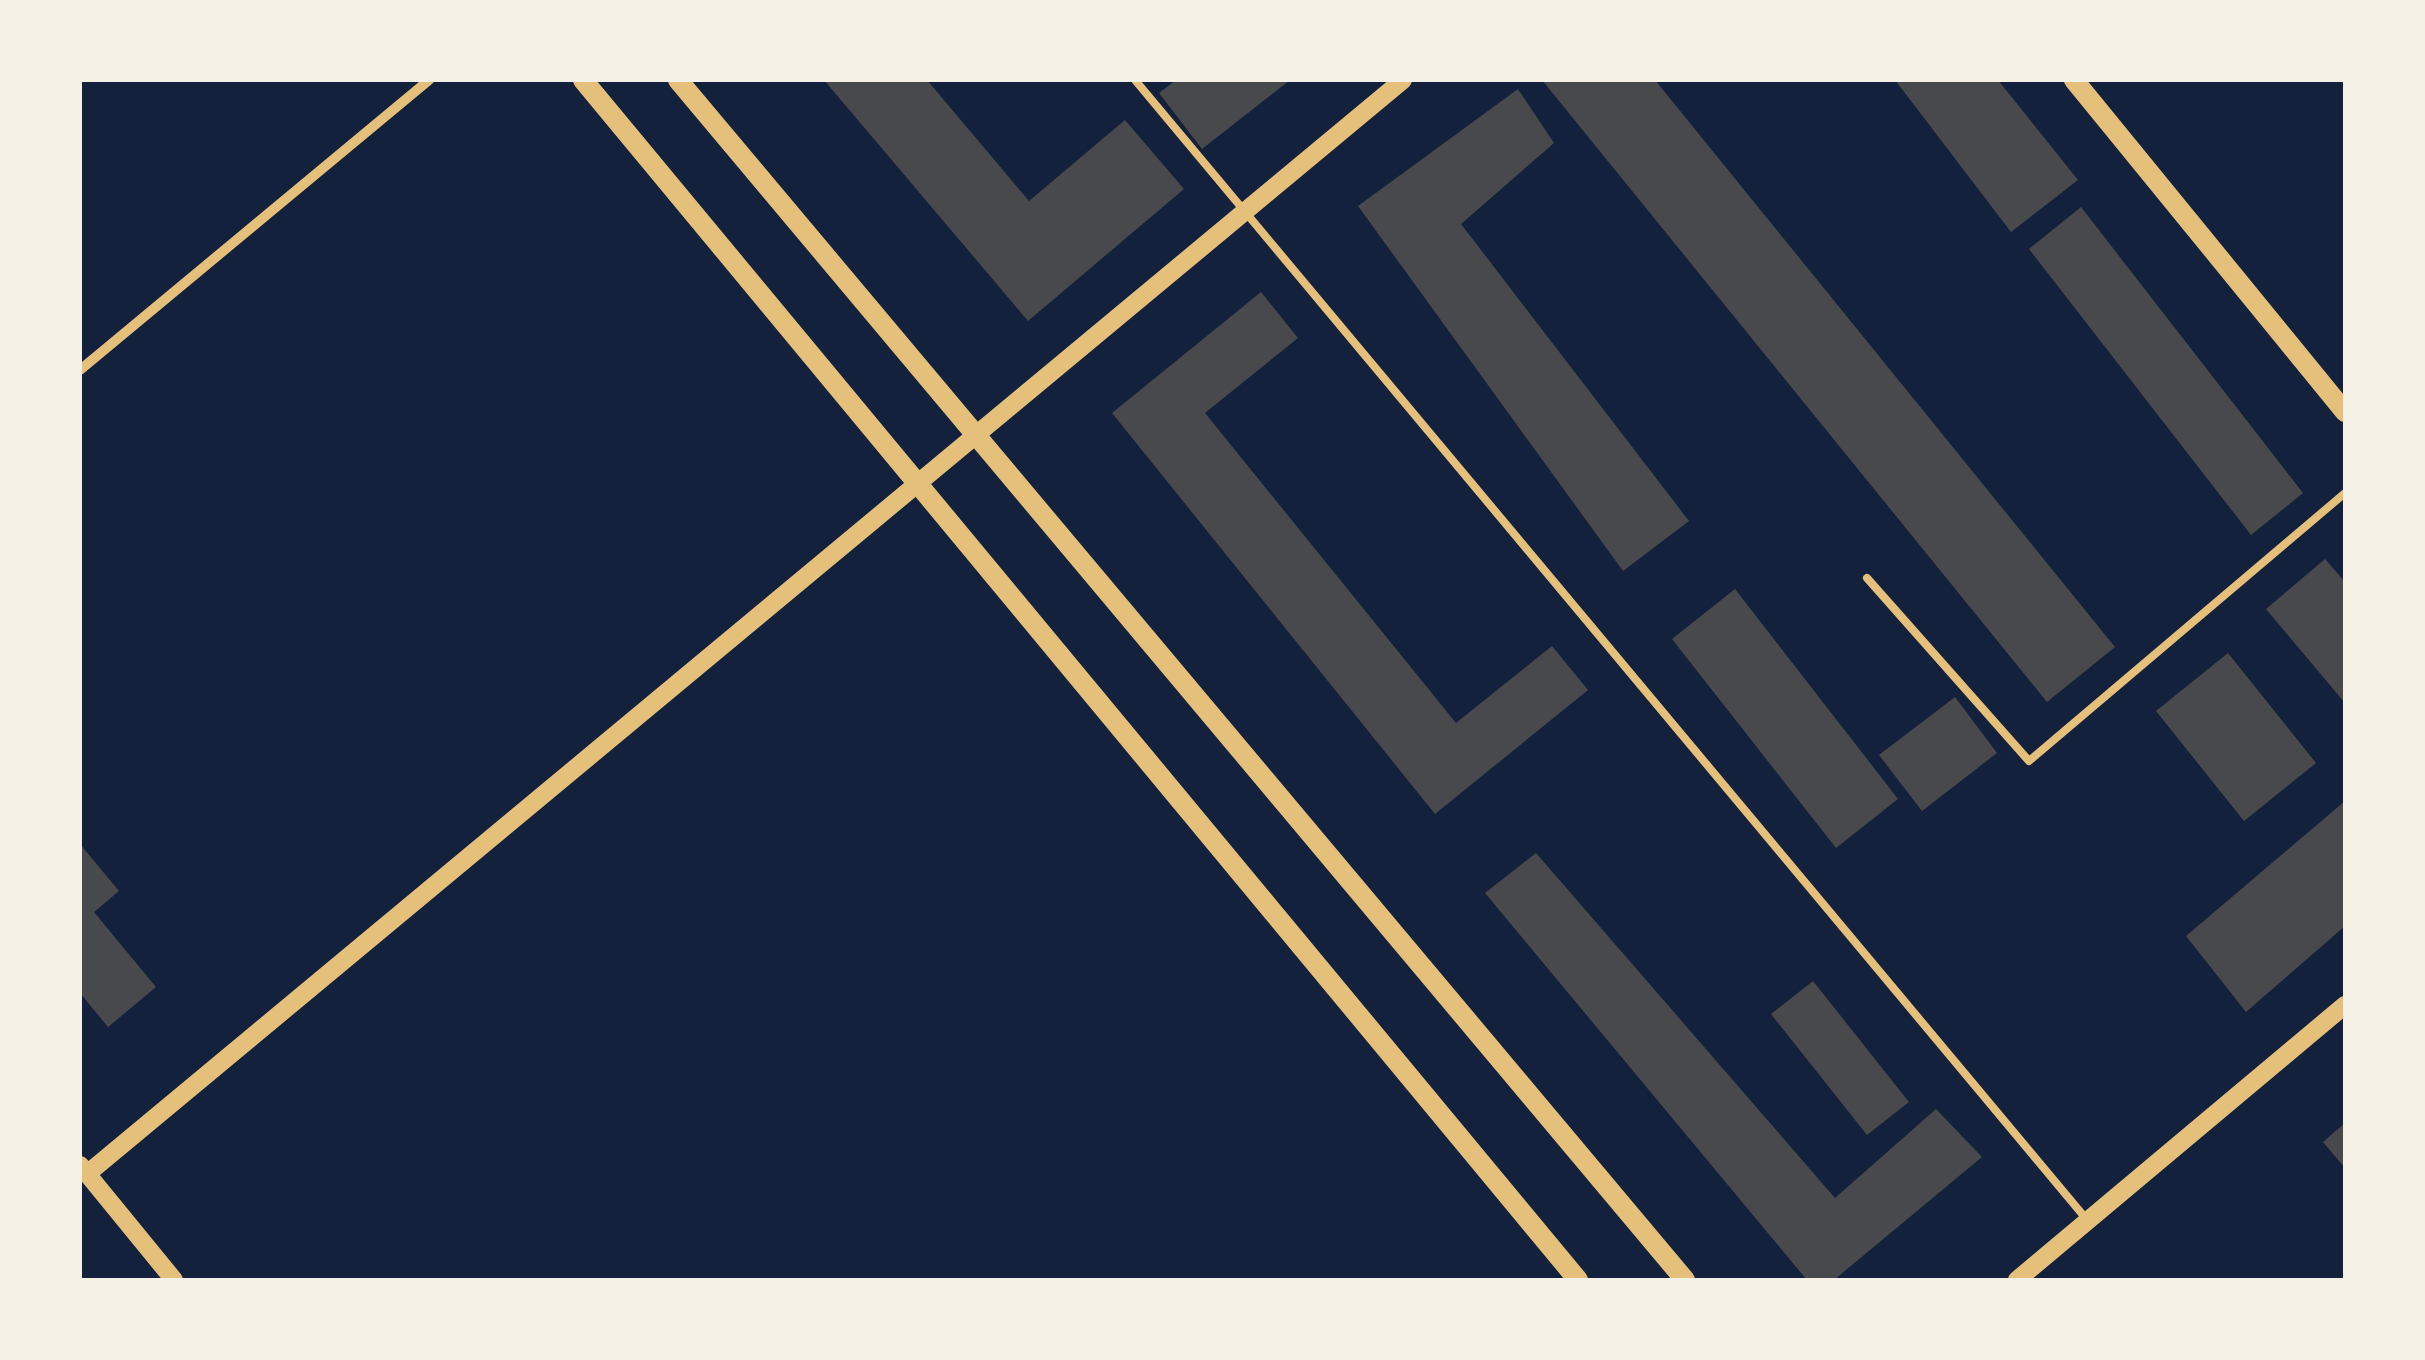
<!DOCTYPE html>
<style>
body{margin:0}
#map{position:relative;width:2425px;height:1360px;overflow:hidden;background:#14213d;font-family:"Archivo Narrow",sans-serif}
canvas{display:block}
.frame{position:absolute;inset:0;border:82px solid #f6f1e7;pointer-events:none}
</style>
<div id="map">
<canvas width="2425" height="1360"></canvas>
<div class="frame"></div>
</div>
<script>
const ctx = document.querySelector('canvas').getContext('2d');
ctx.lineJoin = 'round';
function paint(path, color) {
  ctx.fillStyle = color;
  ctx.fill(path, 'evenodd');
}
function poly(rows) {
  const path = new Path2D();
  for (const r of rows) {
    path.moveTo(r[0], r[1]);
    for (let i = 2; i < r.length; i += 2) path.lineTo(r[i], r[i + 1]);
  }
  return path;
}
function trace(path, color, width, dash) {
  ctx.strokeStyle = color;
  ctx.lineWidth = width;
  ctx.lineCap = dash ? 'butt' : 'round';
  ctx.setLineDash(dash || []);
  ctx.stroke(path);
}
const building = poly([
 [824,80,927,80,1029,201,1125,120,1184,189,1028,321],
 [1176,80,1290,80,1202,149,1159,93],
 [1542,80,1655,80,2115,647,2047,702],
 [1895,80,1998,80,2078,180,2011,232],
 [1518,89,1554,143,1461,224,1689,521,1623,571,1358,206],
 [2081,207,2303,493,2251,535,2029,249],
 [1261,292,1298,338,1205,413,1456,723,1552,646,1588,690,1435,814,1112,413],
 [2325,559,2345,582,2345,703,2266,609],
 [1735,589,1898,799,1836,848,1672,639],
 [2228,653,2316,763,2244,821,2156,711],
 [1955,697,1997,753,1922,811,1879,755],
 [2345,801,2345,926,2246,1012,2186,936],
 [80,844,119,891,94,912,156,987,108,1027,80,993],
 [1536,853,1835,1198,1936,1109,1982,1157,1834,1280,1807,1280,1485,893],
 [1813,981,1909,1102,1867,1135,1771,1014],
 [2345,1123,2345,1168,2323,1142]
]);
const service = poly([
 [1135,80,2088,1221],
 [1867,578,2029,761,2345,493]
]);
const minor = poly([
 [80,370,429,80]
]);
const tertiary = poly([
 [80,1165,174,1280],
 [87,1174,1403,80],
 [2017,1280,2345,1005]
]);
const secondary = poly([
 [583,80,1578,1280],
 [678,80,1685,1280],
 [2074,80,2345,412]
]);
paint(building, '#48494c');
trace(service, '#e5c07b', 8);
trace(minor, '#e5c07b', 10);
trace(tertiary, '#e5c07b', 18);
trace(secondary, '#e5c07b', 20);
</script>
